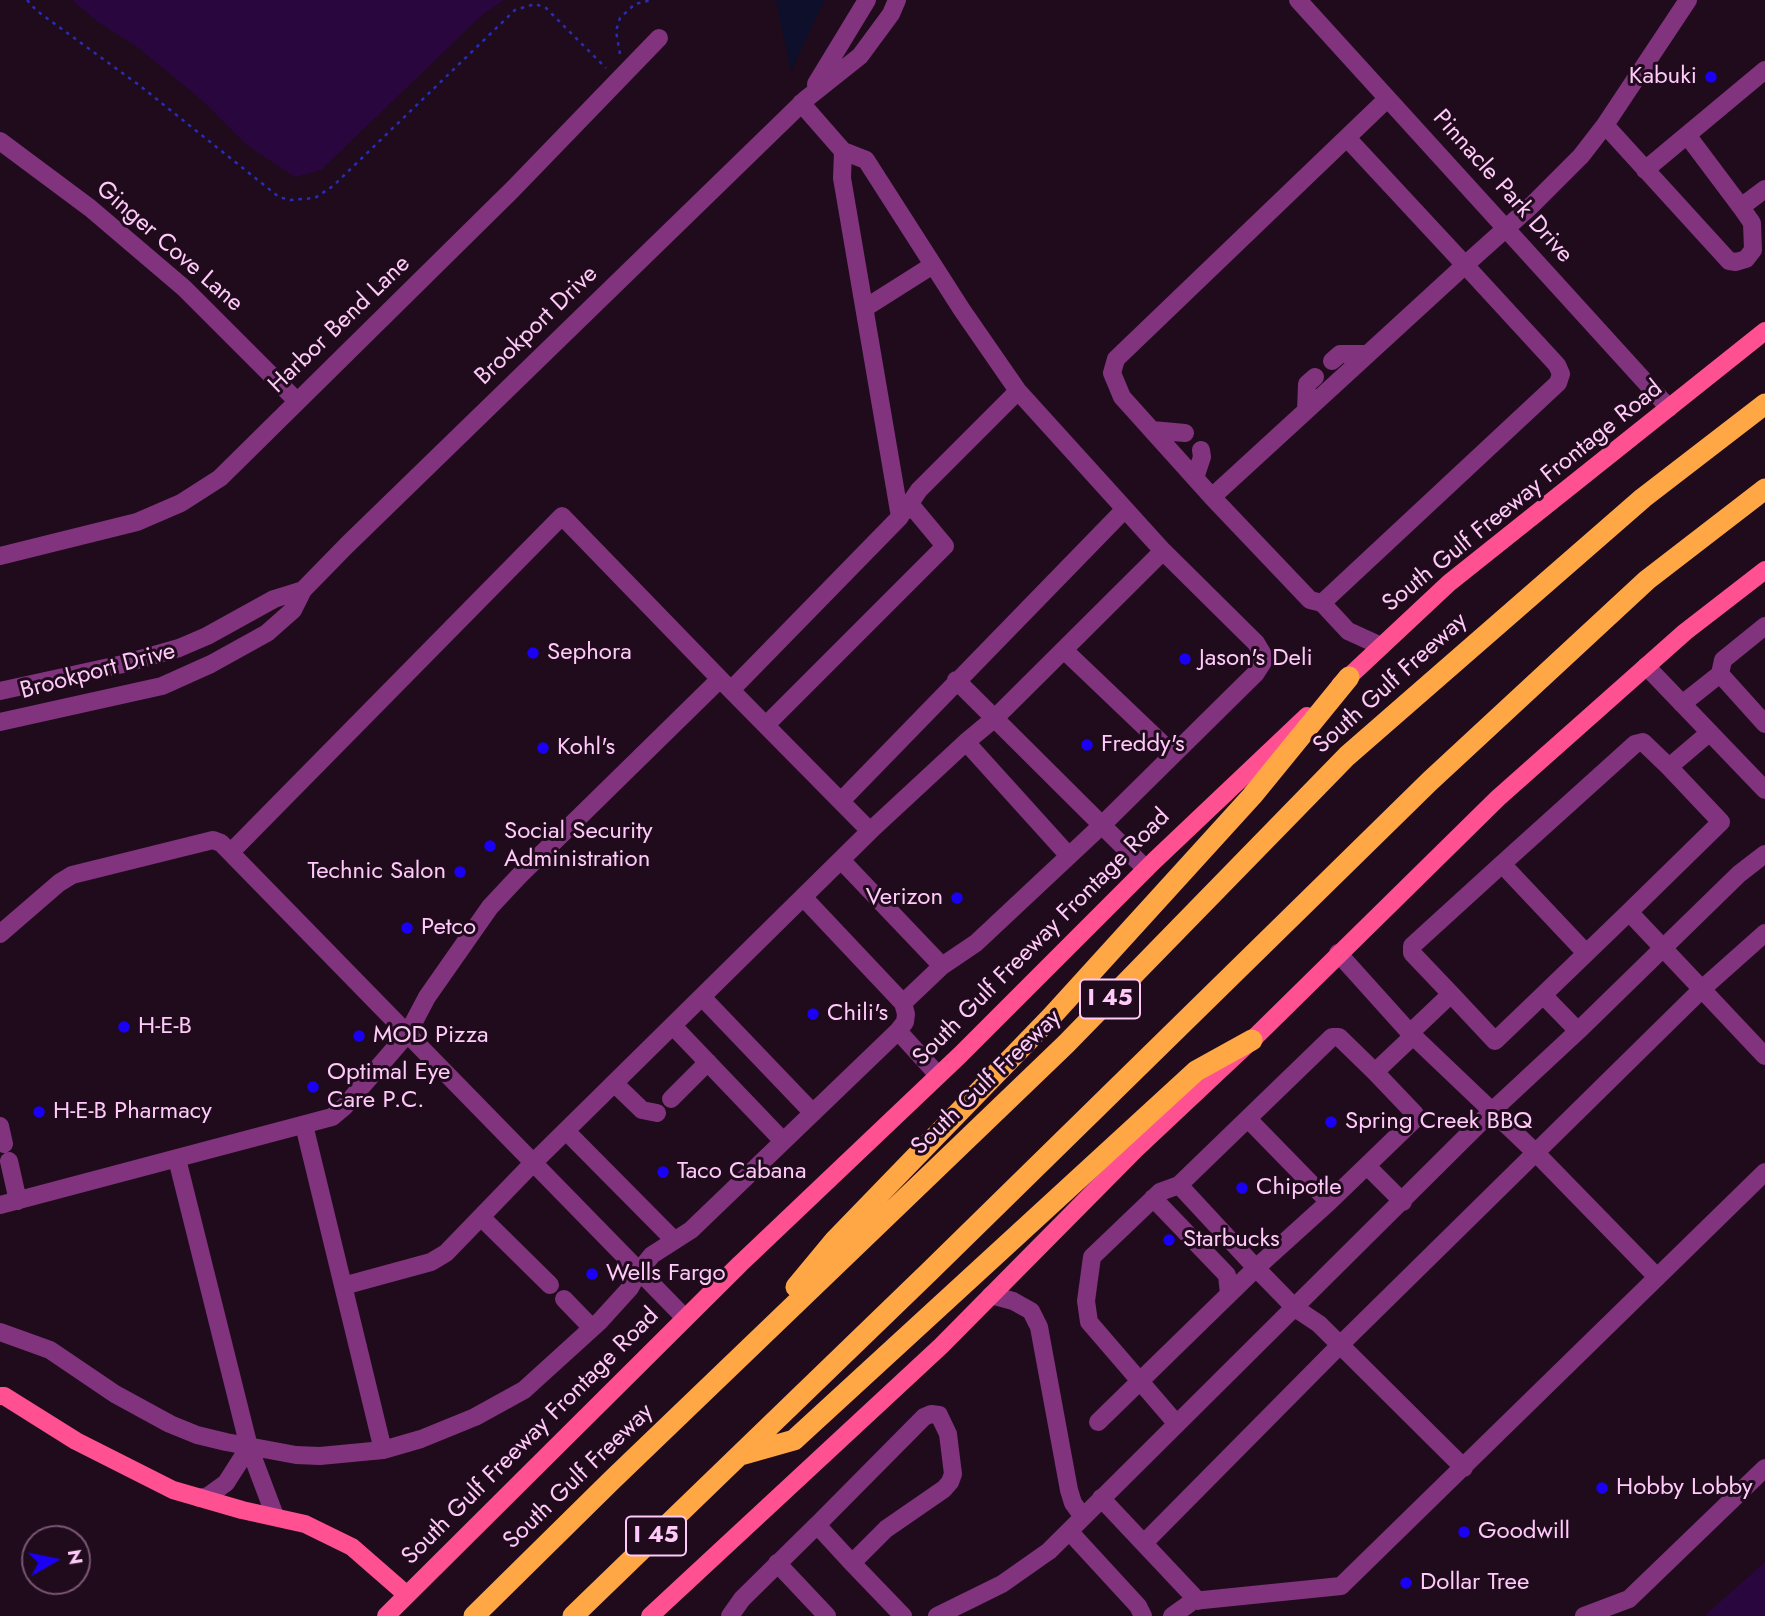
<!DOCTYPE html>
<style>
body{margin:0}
#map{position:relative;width:1765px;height:1616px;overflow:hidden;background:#200b1c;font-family:Jost,sans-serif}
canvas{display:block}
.north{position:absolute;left:21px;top:1525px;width:70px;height:70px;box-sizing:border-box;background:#200b1c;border:2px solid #795774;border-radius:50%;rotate:81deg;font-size:19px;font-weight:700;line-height:28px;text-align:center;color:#ffcaf9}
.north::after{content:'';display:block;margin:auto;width:24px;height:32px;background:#1a00f5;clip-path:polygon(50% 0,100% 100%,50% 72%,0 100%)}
</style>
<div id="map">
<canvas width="1765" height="1616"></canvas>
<div class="north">N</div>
</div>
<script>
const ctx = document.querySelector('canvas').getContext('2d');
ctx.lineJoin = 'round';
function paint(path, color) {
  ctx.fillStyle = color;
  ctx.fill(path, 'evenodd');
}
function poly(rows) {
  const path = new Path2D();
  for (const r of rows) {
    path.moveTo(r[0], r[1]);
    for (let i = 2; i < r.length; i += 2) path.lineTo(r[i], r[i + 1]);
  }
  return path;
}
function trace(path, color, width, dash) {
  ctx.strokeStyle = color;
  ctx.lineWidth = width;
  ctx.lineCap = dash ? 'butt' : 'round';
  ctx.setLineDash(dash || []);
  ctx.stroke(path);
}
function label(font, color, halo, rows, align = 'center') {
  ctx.font = font + ' Jost,sans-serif';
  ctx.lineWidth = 6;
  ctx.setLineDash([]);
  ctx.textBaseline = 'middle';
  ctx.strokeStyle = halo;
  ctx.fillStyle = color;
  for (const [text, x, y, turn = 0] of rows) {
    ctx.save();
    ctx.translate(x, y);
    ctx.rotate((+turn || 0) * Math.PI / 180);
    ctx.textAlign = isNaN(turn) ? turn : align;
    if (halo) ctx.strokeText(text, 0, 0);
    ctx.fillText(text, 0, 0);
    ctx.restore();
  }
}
const green = poly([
 [776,0,824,0,791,72]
]);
const water = poly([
 [72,0,504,0,483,14,321,170,295,177,248,146,204,102,140,49,98,22],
 [1765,1562,1765,1616,1704,1616]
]);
const path = poly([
 [27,0,37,11,139,85,279,197,290,200,315,198,333,186,515,10,535,4,546,8,606,68],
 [620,54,616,31,620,18,635,4,652,0]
]);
const minor = poly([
 [1298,0,1669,408],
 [816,84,867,0],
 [1387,99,1116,359,1112,373,1122,397,1212,497,1310,600,1322,603,1558,383,1561,374,1557,365,1465,265,1532,205,1581,156,1605,125,1688,0],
 [801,103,843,151],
 [1605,125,1729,261,1736,262,1746,259,1753,250,1752,223,1741,207,1765,189],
 [1687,135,1741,207],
 [0,141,90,208,184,288,297,401],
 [1645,170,1765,70],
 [865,308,933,265],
 [1332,361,1340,354,1368,354],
 [1306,411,1307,384,1315,377],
 [1152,430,1185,433],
 [1195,478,1202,457,1201,450],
 [1212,497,1465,265,1347,138],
 [904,512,919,490,1018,391],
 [0,556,137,522,181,503,220,478,513,189,659,38],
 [1322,603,1348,631,1381,646],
 [1765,626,1723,660,1720,674,1765,724],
 [1064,650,1173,754],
 [1646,666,1765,790],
 [956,680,1146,869],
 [731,690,900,517,842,178,843,151,866,160,962,310,1018,391,1163,551,995,718,966,742,1069,856],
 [0,691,123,664,179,648,207,636,274,599,303,590],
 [1682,704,1720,674],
 [0,722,162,686,211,664,267,633,293,610,303,590,347,545,628,272,806,99,860,56,891,14,897,0],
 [766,725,945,546,910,504],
 [1709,733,1669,767,1721,822,1629,912,1765,1056],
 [841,801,1125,509],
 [870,831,966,742],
 [231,852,562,516,720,679],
 [841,860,942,966,976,943,1102,825,1256,673,1263,662,1262,653,1256,643,1163,551],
 [803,897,903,1003,906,1014,905,1022,898,1031,938,1075],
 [0,934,59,883,72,875,213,840,221,843,685,1318],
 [1338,953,1410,1033,1536,1153,1657,1277],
 [1586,953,1502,864,1635,744,1643,742,1669,767],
 [1451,994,1412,953,1412,946,1502,864],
 [702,997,813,1113],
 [903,1003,942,966],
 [673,1026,783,1141],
 [1578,1031,1543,995,1629,912],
 [1410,1033,1451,994,1495,1041,1543,995],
 [1413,1036,1375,1072,1415,1114,1415,1119,1329,1202,1256,1268,1295,1308,1319,1324,1464,1468],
 [614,1083,642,1110,657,1113],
 [671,1099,708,1062],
 [1248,1119,1329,1202],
 [304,1125,383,1450],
 [0,1126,4,1144],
 [566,1131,674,1240],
 [177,1159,249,1447,275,1516],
 [9,1161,18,1201],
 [1367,1166,1403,1202],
 [1153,1198,1227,1275,1229,1294],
 [0,1205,332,1117,344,1107,408,1033,427,997,490,907,519,876,720,679,870,831,534,1162,446,1253,431,1262,343,1286],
 [481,1217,550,1285],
 [991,1295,1013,1301,1031,1311,1039,1327,1069,1490,1073,1503,1083,1517],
 [564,1299,592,1328],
 [0,1332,50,1350,115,1394,170,1424,197,1435,226,1442,296,1455,320,1456,383,1450,421,1439,475,1417,524,1390,600,1321,630,1288,639,1271,652,1255,691,1230,898,1031],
 [1098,1422,1256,1268,1179,1185],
 [1176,1423,1089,1322,1086,1301,1092,1257,1160,1192,1179,1185,1332,1037,1339,1037,1375,1072],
 [199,1498,208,1496,226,1483,249,1447],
 [1101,1498,1198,1601],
 [1069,1531,1138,1606,1143,1616],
 [1144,1543,1340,1345,1702,989,1765,933],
 [777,1563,827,1616],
 [852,1563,886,1529,944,1489,950,1482,953,1474,948,1434,939,1415,931,1414,924,1417,817,1525,852,1563,903,1616],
 [730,1616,742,1599,817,1525],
 [937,1616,1002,1584,1049,1551,1492,1111,1578,1031,1739,874,1765,854],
 [1172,1616,1193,1601,1341,1586,1765,1172],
 [1584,1616,1629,1599,1765,1468]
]);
const major = poly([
 [1340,685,1449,583,1765,331],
 [0,1396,4,1396,76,1441,173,1490,242,1510,305,1524,352,1547,407,1595],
 [386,1616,740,1264,960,1055,1154,861,1307,716],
 [650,1616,941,1346,1136,1149,1252,1040,1498,798,1685,632,1765,570]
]);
const highway = poly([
 [796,1287,835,1240,1051,1017,1252,796,1349,677],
 [741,1455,794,1440,1196,1071,1252,1040],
 [474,1616,612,1480,1066,1044,1347,756,1643,498,1765,404],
 [573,1616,930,1271,1430,781,1647,580,1765,489]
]);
const markers = [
 [1711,77,7,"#1a00f5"],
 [533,653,7,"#1a00f5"],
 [1185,659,7,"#1a00f5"],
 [1087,745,7,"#1a00f5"],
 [543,748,7,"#1a00f5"],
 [490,846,7,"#1a00f5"],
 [460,872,7,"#1a00f5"],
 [957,898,7,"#1a00f5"],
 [407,928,7,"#1a00f5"],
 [813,1014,7,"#1a00f5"],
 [124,1027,7,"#1a00f5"],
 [359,1036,7,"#1a00f5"],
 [313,1087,7,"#1a00f5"],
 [39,1112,7,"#1a00f5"],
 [1331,1122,7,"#1a00f5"],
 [663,1172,7,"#1a00f5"],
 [1242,1188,7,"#1a00f5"],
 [1169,1240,7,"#1a00f5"],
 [592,1274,7,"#1a00f5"],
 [1602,1488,7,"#1a00f5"],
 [1464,1532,7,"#1a00f5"],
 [1406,1583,7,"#1a00f5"]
];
const shields = [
 [1110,999,60],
 [656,1536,60]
];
const shieldNames = [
 ["I 45",1110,999],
 ["I 45",656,1536]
];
const poiNames = [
 ["Kabuki",1697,77,"right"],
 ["Sephora",547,653],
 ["Jason's Deli",1199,659],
 ["Freddy's",1101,745],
 ["Kohl's",557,748],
 ["Social Security",504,832],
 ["Administration",504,860],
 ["Technic Salon",446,872,"right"],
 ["Verizon",943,898,"right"],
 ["Petco",421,928],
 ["Chili's",827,1014],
 ["H-E-B",138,1027],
 ["MOD Pizza",373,1036],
 ["Optimal Eye",327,1073],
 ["Care P.C.",327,1101],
 ["H-E-B Pharmacy",53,1112],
 ["Spring Creek BBQ",1345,1122],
 ["Taco Cabana",677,1172],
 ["Chipotle",1256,1188],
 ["Starbucks",1183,1240],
 ["Wells Fargo",606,1274],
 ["Hobby Lobby",1616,1488],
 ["Goodwill",1478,1532],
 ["Dollar Tree",1420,1583]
];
const streetNames = [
 ["Pinnacle Park Drive",1502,187,48],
 ["Ginger Cove Lane",169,247,41],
 ["Harbor Bend Lane",340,325,-44],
 ["Brookport Drive",537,326,-44],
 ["South Gulf Freeway Frontage Road",1523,497,-39],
 ["Brookport Drive",98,672,-15],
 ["South Gulf Freeway",1391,684,-42],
 ["South Gulf Freeway Frontage Road",1042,938,-45],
 ["South Gulf Freeway",987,1083,-44],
 ["South Gulf Freeway Frontage Road",531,1437,-45],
 ["South Gulf Freeway",579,1477,-44]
];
paint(green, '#0e0f2a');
paint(water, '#2a063e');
trace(path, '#272eb6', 2.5, [3.5, 5]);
trace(minor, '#81337e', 18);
trace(major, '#ff5191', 18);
trace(highway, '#ffa745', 21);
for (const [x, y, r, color] of markers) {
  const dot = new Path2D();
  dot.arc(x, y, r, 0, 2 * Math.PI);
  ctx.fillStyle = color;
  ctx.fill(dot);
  trace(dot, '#200b1c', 2.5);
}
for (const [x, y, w] of shields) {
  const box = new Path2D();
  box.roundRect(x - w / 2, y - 19.5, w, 39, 5);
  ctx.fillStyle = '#200b1c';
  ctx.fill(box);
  trace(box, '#ffcaf9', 2);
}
label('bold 23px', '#ffcaf9', null, shieldNames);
label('24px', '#ffcaf9', '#200b1c', poiNames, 'left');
label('24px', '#ffcaf9', '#200b1c', streetNames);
</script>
